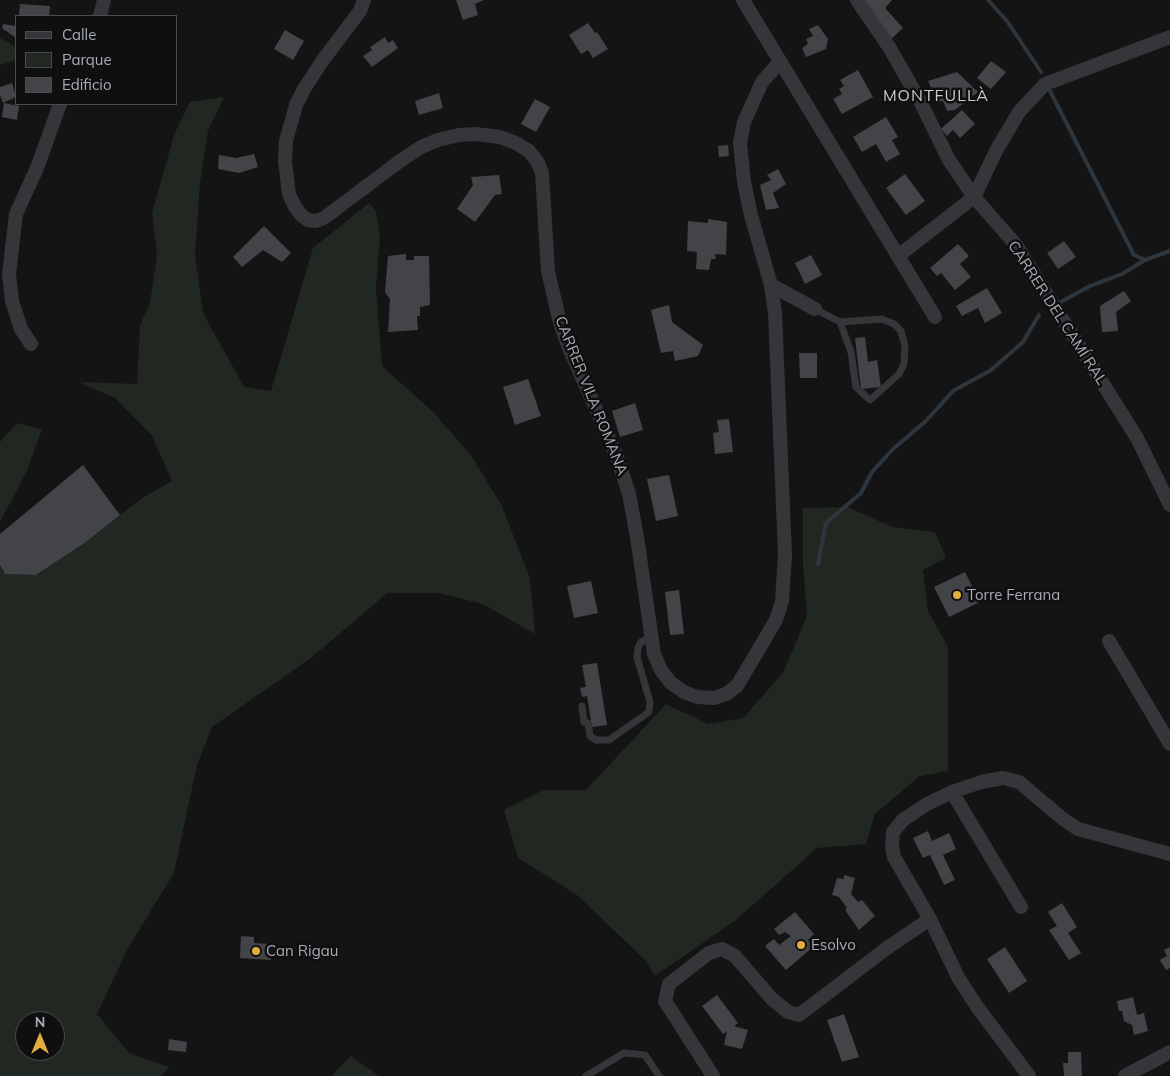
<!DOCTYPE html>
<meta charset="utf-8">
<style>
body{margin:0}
#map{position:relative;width:1170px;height:1076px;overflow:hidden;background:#141415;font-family:Mulish,sans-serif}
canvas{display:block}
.legend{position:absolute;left:15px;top:15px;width:162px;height:90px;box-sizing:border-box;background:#0f0f10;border:1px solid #4c4d52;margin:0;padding:6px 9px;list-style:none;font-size:15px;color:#a7abb5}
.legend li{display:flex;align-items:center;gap:10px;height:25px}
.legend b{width:25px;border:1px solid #4c4d52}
.north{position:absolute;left:15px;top:1011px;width:50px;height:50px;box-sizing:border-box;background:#0f0f10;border:1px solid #4c4d52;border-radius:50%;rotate:0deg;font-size:14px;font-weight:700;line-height:20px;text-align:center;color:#a7abb5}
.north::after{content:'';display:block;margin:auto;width:18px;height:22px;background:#e2ae3f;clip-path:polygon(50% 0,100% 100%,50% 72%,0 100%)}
</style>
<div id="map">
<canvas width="1170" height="1076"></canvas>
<ul class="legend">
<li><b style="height:6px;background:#35363a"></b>Calle</li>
<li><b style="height:14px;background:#202821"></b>Parque</li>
<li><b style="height:14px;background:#434448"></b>Edificio</li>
</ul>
<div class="north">N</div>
</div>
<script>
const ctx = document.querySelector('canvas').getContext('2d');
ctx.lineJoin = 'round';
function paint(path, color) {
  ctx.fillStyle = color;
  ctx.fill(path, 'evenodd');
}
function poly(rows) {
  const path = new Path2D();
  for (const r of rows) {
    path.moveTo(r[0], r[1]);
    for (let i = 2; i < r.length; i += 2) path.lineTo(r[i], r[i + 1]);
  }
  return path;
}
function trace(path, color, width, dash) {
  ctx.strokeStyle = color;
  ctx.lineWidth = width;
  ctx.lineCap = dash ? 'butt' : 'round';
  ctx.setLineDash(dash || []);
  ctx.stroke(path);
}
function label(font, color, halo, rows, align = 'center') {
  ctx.font = font + ' Mulish,sans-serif';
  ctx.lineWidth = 5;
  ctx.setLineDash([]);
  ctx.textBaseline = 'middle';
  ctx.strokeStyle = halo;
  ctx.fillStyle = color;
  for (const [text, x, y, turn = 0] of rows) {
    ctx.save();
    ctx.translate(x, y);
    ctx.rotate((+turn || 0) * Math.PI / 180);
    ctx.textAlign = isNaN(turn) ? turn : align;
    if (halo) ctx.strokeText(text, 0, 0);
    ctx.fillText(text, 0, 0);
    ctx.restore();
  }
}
const green = poly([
 [0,38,16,47,16,60,0,65],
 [224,97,208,131,200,183,195,255,203,313,244,387,271,391,313,248,369,203,376,211,380,237,376,288,382,366,432,411,470,454,501,504,530,578,535,634,483,604,438,593,387,593,311,658,212,727,197,765,174,873,128,948,97,1014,129,1053,169,1067,161,1076,0,1076,0,565,5,574,36,575,86,542,142,498,172,481,152,436,115,398,79,382,137,384,140,325,150,303,157,255,152,213,174,135,190,102],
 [25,1021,55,1021,55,1051,25,1051],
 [17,423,42,429,26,473,0,522,0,442],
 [848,507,892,527,935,532,946,558,923,570,928,611,948,647,948,771,920,776,875,814,866,844,817,848,736,920,655,976,645,960,576,894,518,858,504,810,543,790,586,790,666,704,708,724,743,718,783,673,807,616,803,564,803,508],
 [351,1056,379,1076,331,1076]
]);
const stream = poly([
 [988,0,1007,21,1041,72],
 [1050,91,1134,255,1145,260,1170,251],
 [1059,303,1090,286,1122,274,1145,260],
 [818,564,826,523,861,493,872,472,893,449,926,421,953,391,991,370,1023,342,1039,315]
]);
const building = poly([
 [456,0,484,0,475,4,478,15,463,20],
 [861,0,892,0,885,8,903,28,888,42],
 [20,4,50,6,49,16,19,16],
 [588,23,595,33,597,32,608,49,593,58,588,50,581,54,569,35],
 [3,24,16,26,16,38,2,28],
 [818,25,828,39,826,49,806,57,802,48,808,44,806,39,813,36,809,29],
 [285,30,304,41,293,60,274,49],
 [385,37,388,43,393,40,398,48,372,67,363,56,372,50,370,47],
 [991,61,1006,72,991,89,977,78],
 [858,70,873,97,842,114,833,99,842,94,839,89,844,86,840,80],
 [957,72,978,92,955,110,947,111,943,101,937,102,928,81],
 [12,83,16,97,3,103,0,95,0,87],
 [439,93,443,108,419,115,415,101],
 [535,99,550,107,536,132,521,124],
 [4,103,19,106,17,120,2,117],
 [962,110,975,124,960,138,953,130,947,136,941,129],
 [886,117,898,137,892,140,900,154,886,162,876,144,862,152,853,137],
 [728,145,729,156,719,157,718,146],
 [254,154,258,167,239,173,218,169,219,155,236,158],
 [778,169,786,184,773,193,779,208,766,210,760,185,771,180,767,175],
 [905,174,925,201,906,215,886,188],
 [499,175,502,194,495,195,475,222,457,209,473,185,471,177],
 [708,219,727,222,726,255,715,254,716,259,711,259,709,270,696,269,697,252,687,251,688,221,708,223],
 [264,226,291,253,282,262,263,250,242,267,233,257],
 [1064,241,1076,257,1058,269,1047,253],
 [958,244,969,256,960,264,971,277,955,290,941,273,937,276,930,268],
 [406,254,406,260,414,260,414,256,429,256,430,305,420,307,420,316,417,316,418,330,388,332,390,299,385,292,388,256],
 [811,255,822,275,805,284,795,263],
 [987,288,1002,313,985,323,978,308,962,316,956,306],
 [1124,291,1131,301,1116,312,1118,331,1102,332,1100,306],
 [669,305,672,322,703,345,698,356,675,361,673,351,661,353,651,310],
 [865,337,868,362,877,360,881,387,861,389,855,338],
 [799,353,817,353,817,378,800,378],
 [528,379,541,416,515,425,503,387],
 [635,403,643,430,620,437,612,411],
 [729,419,733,452,715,454,713,433,719,432,717,420],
 [83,465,120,515,86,542,36,575,5,574,0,565,0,534],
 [669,475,678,516,656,521,647,479],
 [965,572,980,602,949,617,934,587],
 [591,581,598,613,574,618,567,586],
 [679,590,684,634,670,635,665,592],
 [597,663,607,725,592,727,587,696,582,697,580,688,586,687,582,665],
 [928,831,932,841,949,833,956,849,943,855,955,880,944,885,930,855,923,858,913,838],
 [844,875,855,878,851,894,858,902,862,900,875,916,859,930,845,910,847,908,839,897,832,895,837,878,844,879],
 [1062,903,1077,927,1068,933,1081,953,1069,960,1049,930,1057,926,1048,912],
 [795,912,814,934,808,940,813,947,786,970,765,946,774,939,779,945,791,936,785,932,779,935,774,929],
 [241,936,254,937,254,943,271,944,271,960,240,958],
 [1005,947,1027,981,1009,993,987,959],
 [1170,947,1170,968,1166,970,1160,960,1167,956,1164,950],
 [717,995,738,1023,734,1026,748,1030,742,1049,724,1045,727,1031,723,1034,702,1006],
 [1133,997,1137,1015,1144,1013,1148,1031,1134,1035,1132,1025,1124,1021,1122,1011,1119,1011,1117,1001],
 [844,1014,859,1057,842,1062,827,1020],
 [169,1039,187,1042,186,1052,168,1050],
 [1068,1052,1081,1052,1082,1076,1064,1076,1063,1063,1068,1063]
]);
const service = poly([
 [815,309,840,322,882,319,894,324,901,331,905,346,904,364,899,374,870,400,856,387,851,352,840,322],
 [582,706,584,722,588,723,590,736,596,740,609,740,649,712,650,702,637,657,638,648,641,642,651,637],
 [586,1076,624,1053,645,1055,659,1076]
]);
const minor = poly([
 [364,0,360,11,323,60,304,89,296,105,286,141,285,161,289,194,295,207,302,216,308,220,316,221,324,218,400,161,421,147,438,140,459,135,475,134,500,137,516,143,529,151,537,161,542,173,548,271,560,323,569,348,616,454,629,494,637,537,654,654,661,670,671,683,684,692,697,697,714,698,726,694,737,686,776,620,782,601,785,555,775,313,771,285,751,215,744,182,740,143,744,122,762,82,779,63],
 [743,0,898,256,974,197,997,149,1019,112,1045,84,1170,37],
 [857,0,889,47,920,101,949,160,974,197,1016,245,1137,438,1170,505],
 [100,16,104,0],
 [898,256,935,317],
 [771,285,815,309],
 [31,344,21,329,12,301,9,274,16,214,37,168,60,104],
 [1109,641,1170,744],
 [952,792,1021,907],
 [713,1076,665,1001,669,984,709,953,722,949,735,956,772,999,788,1012,799,1015,887,948,930,919],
 [1029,1076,978,1008,959,979,930,919,894,857,892,846,893,832,903,820,927,804,952,792,981,782,1003,778,1019,782,1063,819,1078,829,1170,854],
 [1125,1076,1170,1052]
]);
const markers = [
 [957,595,5,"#e2ae3f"],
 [801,945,5,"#e2ae3f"],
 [256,951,5,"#e2ae3f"]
];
const streetNames = [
 ["CARRER DEL CAMÍ RAL",1057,313,57],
 ["CARRER VILA ROMANA",591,396,68]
];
const poiNames = [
 ["Torre Ferrana",967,595],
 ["Esolvo",811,945],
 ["Can Rigau",266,951]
];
const neighbourhoodNames = [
 ["MONTFULLÀ",936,96]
];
paint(green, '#202821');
trace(stream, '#2e363d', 4);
paint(building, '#434448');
trace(service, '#35363a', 7);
trace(minor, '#35363a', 14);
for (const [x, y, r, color] of markers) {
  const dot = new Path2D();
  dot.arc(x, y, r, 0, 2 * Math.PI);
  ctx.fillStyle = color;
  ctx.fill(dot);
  trace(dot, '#0f0f10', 2);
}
label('15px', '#a7abb5', '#0f0f10', streetNames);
label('15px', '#a7abb5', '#0f0f10', poiNames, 'left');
ctx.letterSpacing = '1px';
label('16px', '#c7cad1', '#0f0f10', neighbourhoodNames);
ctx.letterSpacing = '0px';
</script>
